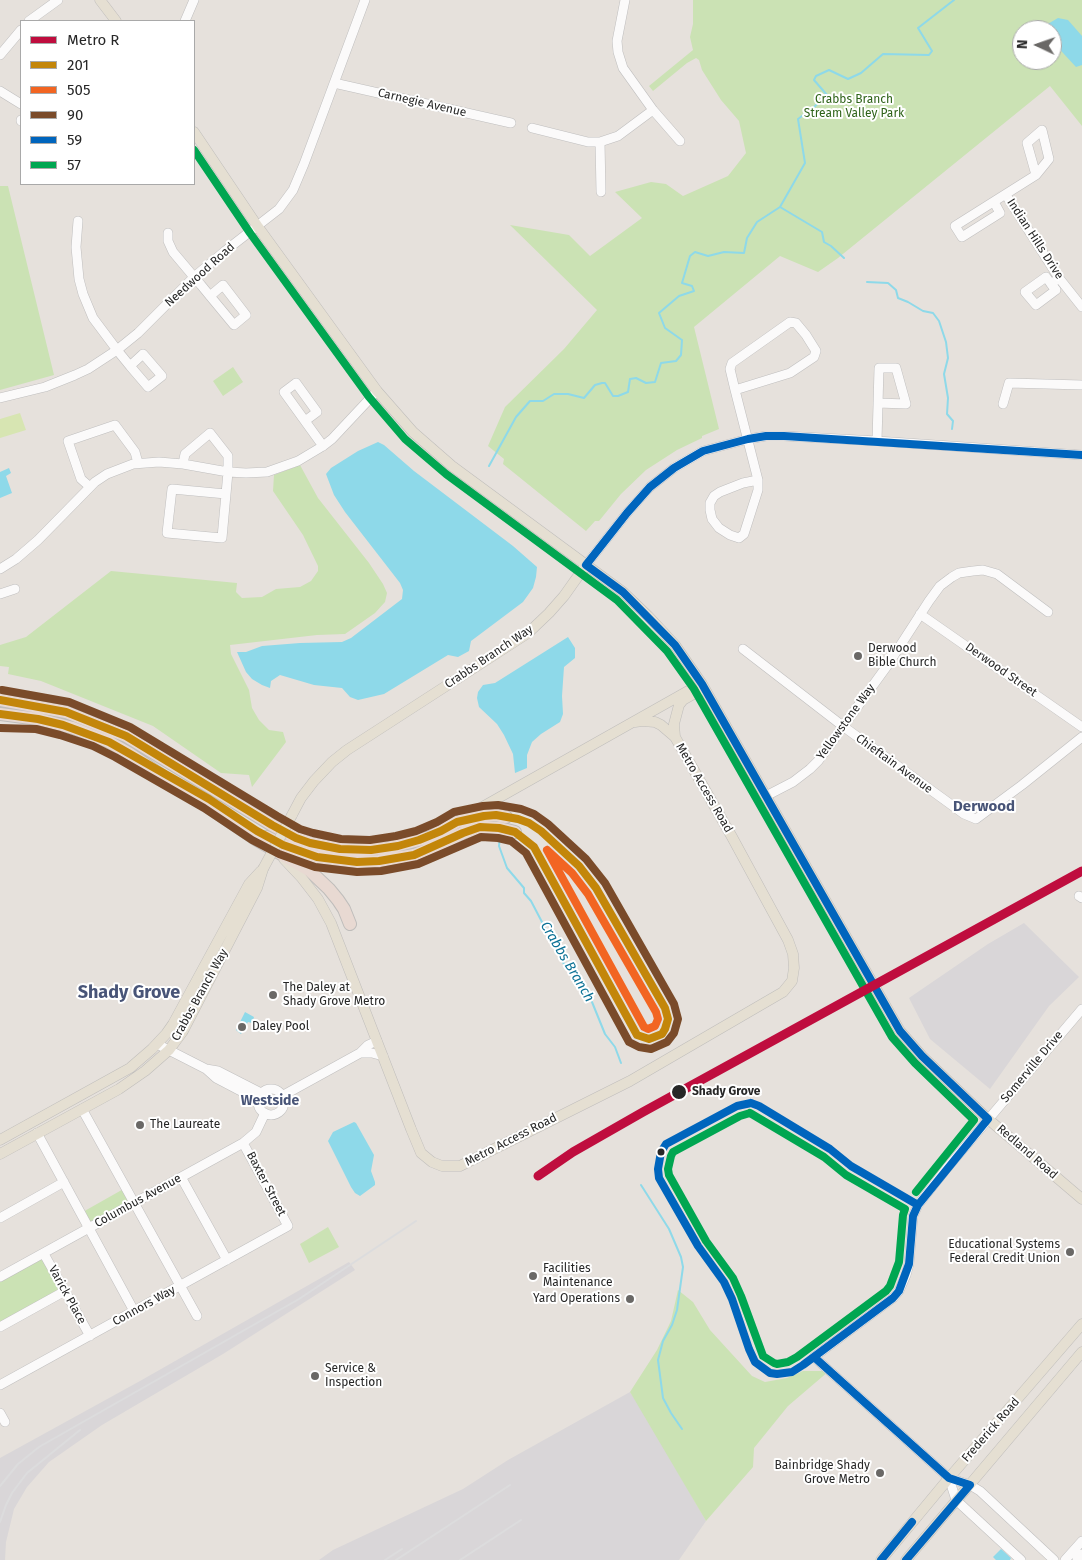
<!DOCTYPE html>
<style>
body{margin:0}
#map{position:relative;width:1082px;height:1560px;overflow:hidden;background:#e6e1dc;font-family:"Fira Sans",sans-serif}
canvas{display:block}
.legend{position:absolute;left:20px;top:20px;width:175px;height:165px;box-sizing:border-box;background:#fff;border:1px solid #a9a9a9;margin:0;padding:6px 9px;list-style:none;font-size:15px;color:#272727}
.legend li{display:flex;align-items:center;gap:10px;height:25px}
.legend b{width:25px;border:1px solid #a9a9a9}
.north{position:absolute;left:1012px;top:20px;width:50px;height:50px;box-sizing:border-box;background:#fff;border:1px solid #a9a9a9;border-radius:50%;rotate:273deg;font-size:14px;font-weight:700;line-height:20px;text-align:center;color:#272727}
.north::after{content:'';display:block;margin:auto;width:18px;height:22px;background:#6a6866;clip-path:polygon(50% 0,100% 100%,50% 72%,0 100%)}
</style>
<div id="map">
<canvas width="1082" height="1560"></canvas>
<ul class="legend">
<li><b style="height:6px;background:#bf0d3e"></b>Metro R</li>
<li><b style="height:6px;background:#c3860a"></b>201</li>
<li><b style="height:6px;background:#f26522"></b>505</li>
<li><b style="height:6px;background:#7a4b2a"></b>90</li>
<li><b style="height:6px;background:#0065bd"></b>59</li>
<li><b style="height:6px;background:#00a651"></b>57</li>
</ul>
<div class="north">N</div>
</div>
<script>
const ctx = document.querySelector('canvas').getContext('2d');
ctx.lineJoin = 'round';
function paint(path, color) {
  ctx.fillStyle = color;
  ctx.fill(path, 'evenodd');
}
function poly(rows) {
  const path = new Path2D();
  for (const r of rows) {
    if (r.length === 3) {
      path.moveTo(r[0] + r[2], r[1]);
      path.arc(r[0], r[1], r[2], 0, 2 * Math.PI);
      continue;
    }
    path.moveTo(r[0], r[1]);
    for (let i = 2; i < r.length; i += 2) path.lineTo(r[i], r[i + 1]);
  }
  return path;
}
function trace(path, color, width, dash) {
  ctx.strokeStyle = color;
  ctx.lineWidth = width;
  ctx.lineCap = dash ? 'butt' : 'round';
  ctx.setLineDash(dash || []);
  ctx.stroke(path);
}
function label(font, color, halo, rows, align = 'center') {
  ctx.font = font + ' "Fira Sans",sans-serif';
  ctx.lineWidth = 4;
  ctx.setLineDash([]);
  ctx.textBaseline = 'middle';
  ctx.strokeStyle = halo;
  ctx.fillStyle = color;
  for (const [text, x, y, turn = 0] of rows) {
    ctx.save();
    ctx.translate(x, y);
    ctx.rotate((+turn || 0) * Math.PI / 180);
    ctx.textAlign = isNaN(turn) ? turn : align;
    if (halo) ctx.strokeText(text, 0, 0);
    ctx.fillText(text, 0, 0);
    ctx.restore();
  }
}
const industrial = poly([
 [1024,923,1079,977,1049,1006,990,1089,930,1039,909,998,988,944],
 [349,1262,355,1270,223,1354,102,1425,49,1462,27,1487,14,1509,6,1542,5,1560,0,1560,0,1458,140,1381],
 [630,1392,642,1409,706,1521,679,1560,319,1560,333,1550,463,1489,508,1460]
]);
const green = poly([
 [693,0,1082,0,1082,126,1050,86,838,258,818,272,780,256,694,327,719,429,702,436,702,438,677,450,646,470,621,494,599,521,595,521,586,531,503,464,504,459,488,446,505,407,564,349,597,310,510,225,569,235,590,256,642,218,615,192,651,182,666,184,683,196,728,176,746,153,739,121,721,100,702,70,699,60,696,58,687,63,653,91,649,86,693,50,690,37,693,24],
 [1022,30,1052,30,1052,60,1022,60],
 [0,186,8,186,54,375,0,390],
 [233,367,243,382,223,396,213,381],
 [300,465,318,498,369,563,383,584,387,593,385,602,375,613,345,634,317,635,230,645,231,654,249,690,252,708,259,720,269,730,283,732,286,742,252,787,249,775,221,773,153,726,41,681,8,674,9,667,0,666,0,645,26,637,111,571,237,583,236,592,242,598,262,597,276,589,300,587,311,581,318,571,318,566,303,535,273,491,274,475],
 [127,1187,135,1202,89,1228,81,1213],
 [328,1227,339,1247,309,1263,300,1244],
 [43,1255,65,1291,0,1326,0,1278],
 [678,1290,693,1302,710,1330,752,1376,765,1382,787,1378,803,1371,829,1371,788,1406,754,1448,753,1467,706,1521,630,1392,657,1350,671,1321]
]);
const pitch = poly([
 [20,413,26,430,0,438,0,419]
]);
const water = poly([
 [1058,18,1068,20,1082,36,1082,65,1076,67,1052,41,1052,30,1045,30,1046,25],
 [378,442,384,445,414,471,513,546,537,567,536,577,533,588,523,602,471,641,469,651,458,657,448,655,384,694,358,700,350,697,342,688,314,685,280,675,271,681,270,688,262,685,252,679,246,672,237,652,246,652,262,646,300,643,342,642,351,638,402,599,403,590,400,583,345,512,334,495,326,474,331,468,358,451],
 [9,468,11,473,6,476,12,493,0,498,0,472],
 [568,637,575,648,575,658,564,667,562,696,563,714,560,722,541,734,532,742,527,755,527,768,515,773,513,754,504,735,497,724,479,707,477,698,478,692,483,685,495,683],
 [245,1012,254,1017,252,1023,248,1022,241,1034,236,1030],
 [354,1122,356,1123,374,1155,371,1171,375,1182,375,1185,360,1196,355,1193,351,1187,328,1141,333,1132],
 [1001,1549,1011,1558,1010,1560,996,1560,993,1557]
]);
const stream = poly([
 [780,207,822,232,824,242,831,246,844,258],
 [867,282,888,283,896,290,898,298,908,302,923,311,933,313,939,321,946,342,948,358,944,374,948,398,947,414,953,421,952,429],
 [489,466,516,417,530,401,543,401,554,394,568,394,584,398,595,385,602,383,605,383,613,396,618,396,628,392,630,379,636,378,646,383,655,382,661,363,676,361,681,355,682,340,665,328,659,313,679,296,694,291,692,286,682,283,690,256,695,252,708,256,724,252,744,253,747,238,757,222,780,207,805,163,798,119,813,108,827,95,814,80,816,76,829,70,848,79,861,73,883,54,929,55,932,51,918,28,954,0],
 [500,837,499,846,507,868,524,888,524,893,531,901,565,966,577,978,592,1002,605,1034,615,1047,621,1063],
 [641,1185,669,1229,681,1257,683,1267,677,1310,672,1325,663,1341,658,1360,663,1398,671,1413,682,1429]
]);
const minor = poly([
 [625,0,617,41,618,52,623,68,653,110,680,141],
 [29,21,58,0],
 [185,21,194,0],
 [0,55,21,30],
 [334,83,511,123],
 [0,91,21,104],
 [21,120,21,121],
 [532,128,588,142,600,142,618,136,653,110],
 [600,142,601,192],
 [1006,195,1059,278,1082,307],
 [994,202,1000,213,962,237,955,226,1036,175,1049,159,1042,130,1027,143,1036,175],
 [78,221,76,247,79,279,83,294,93,318,117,350,130,366,148,387,162,376,143,354,130,366],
 [168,233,168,241,173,252,194,277,201,285,210,296,234,325,246,315,223,285,210,296],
 [1051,284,1056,290,1036,305,1025,292,1046,277,1051,284,1059,278],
 [790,322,796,323,806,335,816,351,814,357,790,373,735,390,730,369,732,363,790,322],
 [735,390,758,480,758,490,744,534,739,538,730,535,719,528,712,519,710,510,710,503,714,496,720,492,743,483,758,480],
 [0,398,45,387,75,375,88,369,117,350,138,333,194,277,225,251,279,209,293,190,304,164,365,0],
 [1003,404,1009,383,1082,385],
 [305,421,317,412,296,383,284,392,323,446],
 [877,441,879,368,896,368,906,404,878,403],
 [183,464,185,454,210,433,228,456,228,472,222,538,167,533,172,489,226,494],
 [90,487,81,479,68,441,115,425,135,452,138,463],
 [586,565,627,513,650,487,674,468,703,451,748,439,766,436,784,436,877,441,1082,455],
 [0,569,16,559,38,540,95,482,107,474,133,464,159,462,183,464,228,472,246,473,267,472,298,461,323,446,332,439,377,391],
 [0,594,15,589],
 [920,614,1082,727],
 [743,649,844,727,964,814,976,819,1022,785,1082,737],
 [766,796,793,782,810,769,818,761,887,666,929,601,940,586,952,577,959,573,973,571,983,570,997,574,1048,612],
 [1079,896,1082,898],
 [157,1044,206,1069,216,1078,258,1100],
 [360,1053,372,1053,383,1056],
 [206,1069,218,1071,261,1093],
 [271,1102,13],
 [282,1096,360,1053,368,1045,377,1041],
 [82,1109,197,1316],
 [37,1133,134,1311],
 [181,1177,227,1260],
 [0,1218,64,1182],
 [44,1254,90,1336],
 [0,1277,243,1143,256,1132,265,1113],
 [0,1327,65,1291],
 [0,1385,288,1226,243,1143],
 [0,1413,5,1422],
 [949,1478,956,1500,1021,1560],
 [1054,1560,980,1491,970,1485,949,1478,814,1357,893,1298,899,1291,906,1275,909,1264,913,1216,918,1205,947,1168,1082,1009],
 [1065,1560,1082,1541],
 [1077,1560,1082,1554]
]);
const major = poly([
 [100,0,116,21],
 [194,132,258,227,377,391,413,432,452,466,623,592,648,616,675,645,702,684,900,1031,922,1056,988,1119,1082,1199],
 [635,722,642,721,655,722,661,725,675,737],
 [292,815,301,798,314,781,332,762,347,750,528,633,549,613,564,596,586,565],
 [461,819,688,691],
 [284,859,301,877,318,899,331,923,411,1129,421,1153,432,1162,442,1166,460,1166,630,1081,783,992,792,981,794,968,793,954,788,940,732,837,675,737,674,724,679,705,683,700,704,688],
 [0,1140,130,1068,152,1049,166,1034,173,1024,249,884,261,871],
 [0,1154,119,1089,145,1071,169,1050,183,1031,257,888,263,869],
 [881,1560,949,1478,1082,1324],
 [906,1560,1082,1352]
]);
const highway = poly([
 [0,700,66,712,126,736,272,825,296,838,310,843,340,849,358,850,388,848,430,837,457,822,484,816,496,815,506,817],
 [0,714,38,719,73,728,109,742,130,754,257,840,309,870,329,889,338,900,344,909,350,924],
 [267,837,283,845,299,852,317,857,357,862,379,861,414,855,432,848,463,833,480,827,499,828,515,832]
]);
const rail = poly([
 [0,1486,18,1464,39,1447,299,1299,416,1221],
 [0,1522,6,1505,12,1493,27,1473,80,1430],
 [385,1560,402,1549],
 [396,1560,510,1485],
 [460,1560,521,1520]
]);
const majorBridge = poly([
 [263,869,292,815]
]);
const bus1 = poly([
 [0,700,66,712,126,736,272,825,296,838,310,843,340,849,371,850,398,846,419,840,441,831,457,822,484,816,496,815,518,819,529,823,541,831,579,866,596,888,665,1008,668,1019,665,1029,662,1034,649,1039,637,1035,534,847,515,832,499,828,480,827,463,833,414,855,379,861,357,862,317,857,283,845,257,831,209,799,109,742,63,725,38,719,0,714]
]);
const bus2 = poly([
 [547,850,572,873,588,894,656,1012,658,1019,655,1026,648,1029,644,1027,547,850]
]);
const bus3 = poly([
 [0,728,36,729,60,735,93,746,115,757,204,808,252,840,279,854,315,867,357,872,381,871,418,864,481,837,498,838,511,841,526,853,629,1042,639,1047,651,1049,667,1042,674,1033,678,1019,674,1004,605,883,586,859,548,824,534,814,521,809,498,805,483,806,454,812,437,822,416,831,396,836,370,840,341,839,313,833,300,829,277,816,130,727,69,702,2,690]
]);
const bus4 = poly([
 [751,1103,759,1106,830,1149,851,1166,918,1205,913,1216,909,1264,899,1291,893,1298,803,1365,792,1372,777,1374,770,1373,755,1362,749,1349,732,1299,724,1282,698,1246,659,1178,658,1169,661,1152,666,1144,737,1106,751,1103],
 [918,1205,988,1119,922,1056,900,1031,702,684,675,645,623,592,586,565,627,513,650,487,674,468,703,451,748,439,766,436,784,436,1082,455],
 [814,1357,949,1478,970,1485,906,1560],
 [881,1560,912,1522]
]);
const bus5 = poly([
 [194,150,250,233,369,397,405,439,446,474,617,600,667,651,694,689,892,1037,915,1063,974,1120,916,1192],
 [750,1113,824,1157,846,1175,905,1209,903,1215,899,1262,890,1286,886,1291,797,1357,788,1362,777,1364,774,1363,763,1356,741,1296,733,1278,706,1241,669,1175,668,1169,671,1156,673,1152,740,1116,750,1113]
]);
const metro1 = poly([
 [538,1176,573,1152,643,1112,1082,871]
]);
const markers = [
 [858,656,5,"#6a6866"],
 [273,995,5,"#6a6866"],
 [242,1027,5,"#6a6866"],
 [679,1092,8,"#272727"],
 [140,1125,5,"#6a6866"],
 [661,1152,4.5,"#272727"],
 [1070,1252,5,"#6a6866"],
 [533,1276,5,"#6a6866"],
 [630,1299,5,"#6a6866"],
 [315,1376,5,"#6a6866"],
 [880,1473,5,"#6a6866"]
];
const parkNames = [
 ["Crabbs Branch",854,100],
 ["Stream Valley Park",854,114]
];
const streetNames = [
 ["Carnegie Avenue",422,103,13],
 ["Indian Hills Drive",1035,239,57],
 ["Needwood Road",200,275,-42],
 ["Crabbs Branch Way",489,657,-34],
 ["Derwood Street",1001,670,35],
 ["Yellowstone Way",846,722,-54],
 ["Chieftain Avenue",894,764,36],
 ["Metro Access Road",704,788,60],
 ["Crabbs Branch Way",200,995,-61],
 ["Somerville Drive",1032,1067,-50],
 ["Metro Access Road",511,1140,-27],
 ["Redland Road",1027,1152,41],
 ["Baxter Street",266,1184,62],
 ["Columbus Avenue",138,1201,-29],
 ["Varick Place",67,1295,61],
 ["Connors Way",144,1306,-29],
 ["Frederick Road",991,1430,-49]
];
const poiNames = [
 ["Derwood",868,649],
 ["Bible Church",868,663],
 ["The Daley at",283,988],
 ["Shady Grove Metro",283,1002],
 ["Daley Pool",252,1027],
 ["The Laureate",150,1125],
 ["Educational Systems",1060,1245,"right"],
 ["Federal Credit Union",1060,1259,"right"],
 ["Facilities",543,1269],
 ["Maintenance",543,1283],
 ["Yard Operations",620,1299,"right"],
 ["Service &",325,1369],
 ["Inspection",325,1383],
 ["Bainbridge Shady",870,1466,"right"],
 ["Grove Metro",870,1480,"right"]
];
const stopNames = [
 ["Shady Grove",692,1092]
];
const waterNames = [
 ["Crabbs Branch",567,962,59]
];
const neighbourhoodNames = [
 ["Westside",270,1101]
];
const quarterNames = [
 ["Derwood",984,807]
];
const districtNames = [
 ["Shady Grove",129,993]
];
paint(industrial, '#d9d6d8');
paint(green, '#cbe2b4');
paint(pitch, '#d7e5b2');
paint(water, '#8ed9e9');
trace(stream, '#8ed9e9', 2);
trace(minor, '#bfbebe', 10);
trace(major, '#bfbdbb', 11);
trace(highway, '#bfbdbb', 14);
trace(minor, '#fbfafa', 9);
trace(major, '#e5dfd2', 10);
trace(highway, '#e8d9d2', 12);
trace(rail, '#dcdcdd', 2);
trace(majorBridge, '#bfbdbb', 11, []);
trace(majorBridge, '#e5dfd2', 10);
trace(bus1, '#c3860a', 8);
trace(bus2, '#f26522', 8);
trace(bus3, '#7a4b2a', 8);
trace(bus4, '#0065bd', 8);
trace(bus5, '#00a651', 8);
trace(metro1, '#bf0d3e', 9);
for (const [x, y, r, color] of markers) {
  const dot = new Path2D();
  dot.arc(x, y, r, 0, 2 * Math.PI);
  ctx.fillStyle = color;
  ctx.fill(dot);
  trace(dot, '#fff', 2);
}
label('12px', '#2e6319', '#fff', parkNames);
label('12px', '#272727', '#fff', streetNames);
label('12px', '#272727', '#fff', poiNames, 'left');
label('bold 12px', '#272727', '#fff', stopNames, 'left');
label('italic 14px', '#0d7296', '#fff', waterNames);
label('bold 14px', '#485477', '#fff', neighbourhoodNames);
label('bold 15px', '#485477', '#fff', quarterNames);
label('bold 18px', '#485477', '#fff', districtNames);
</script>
